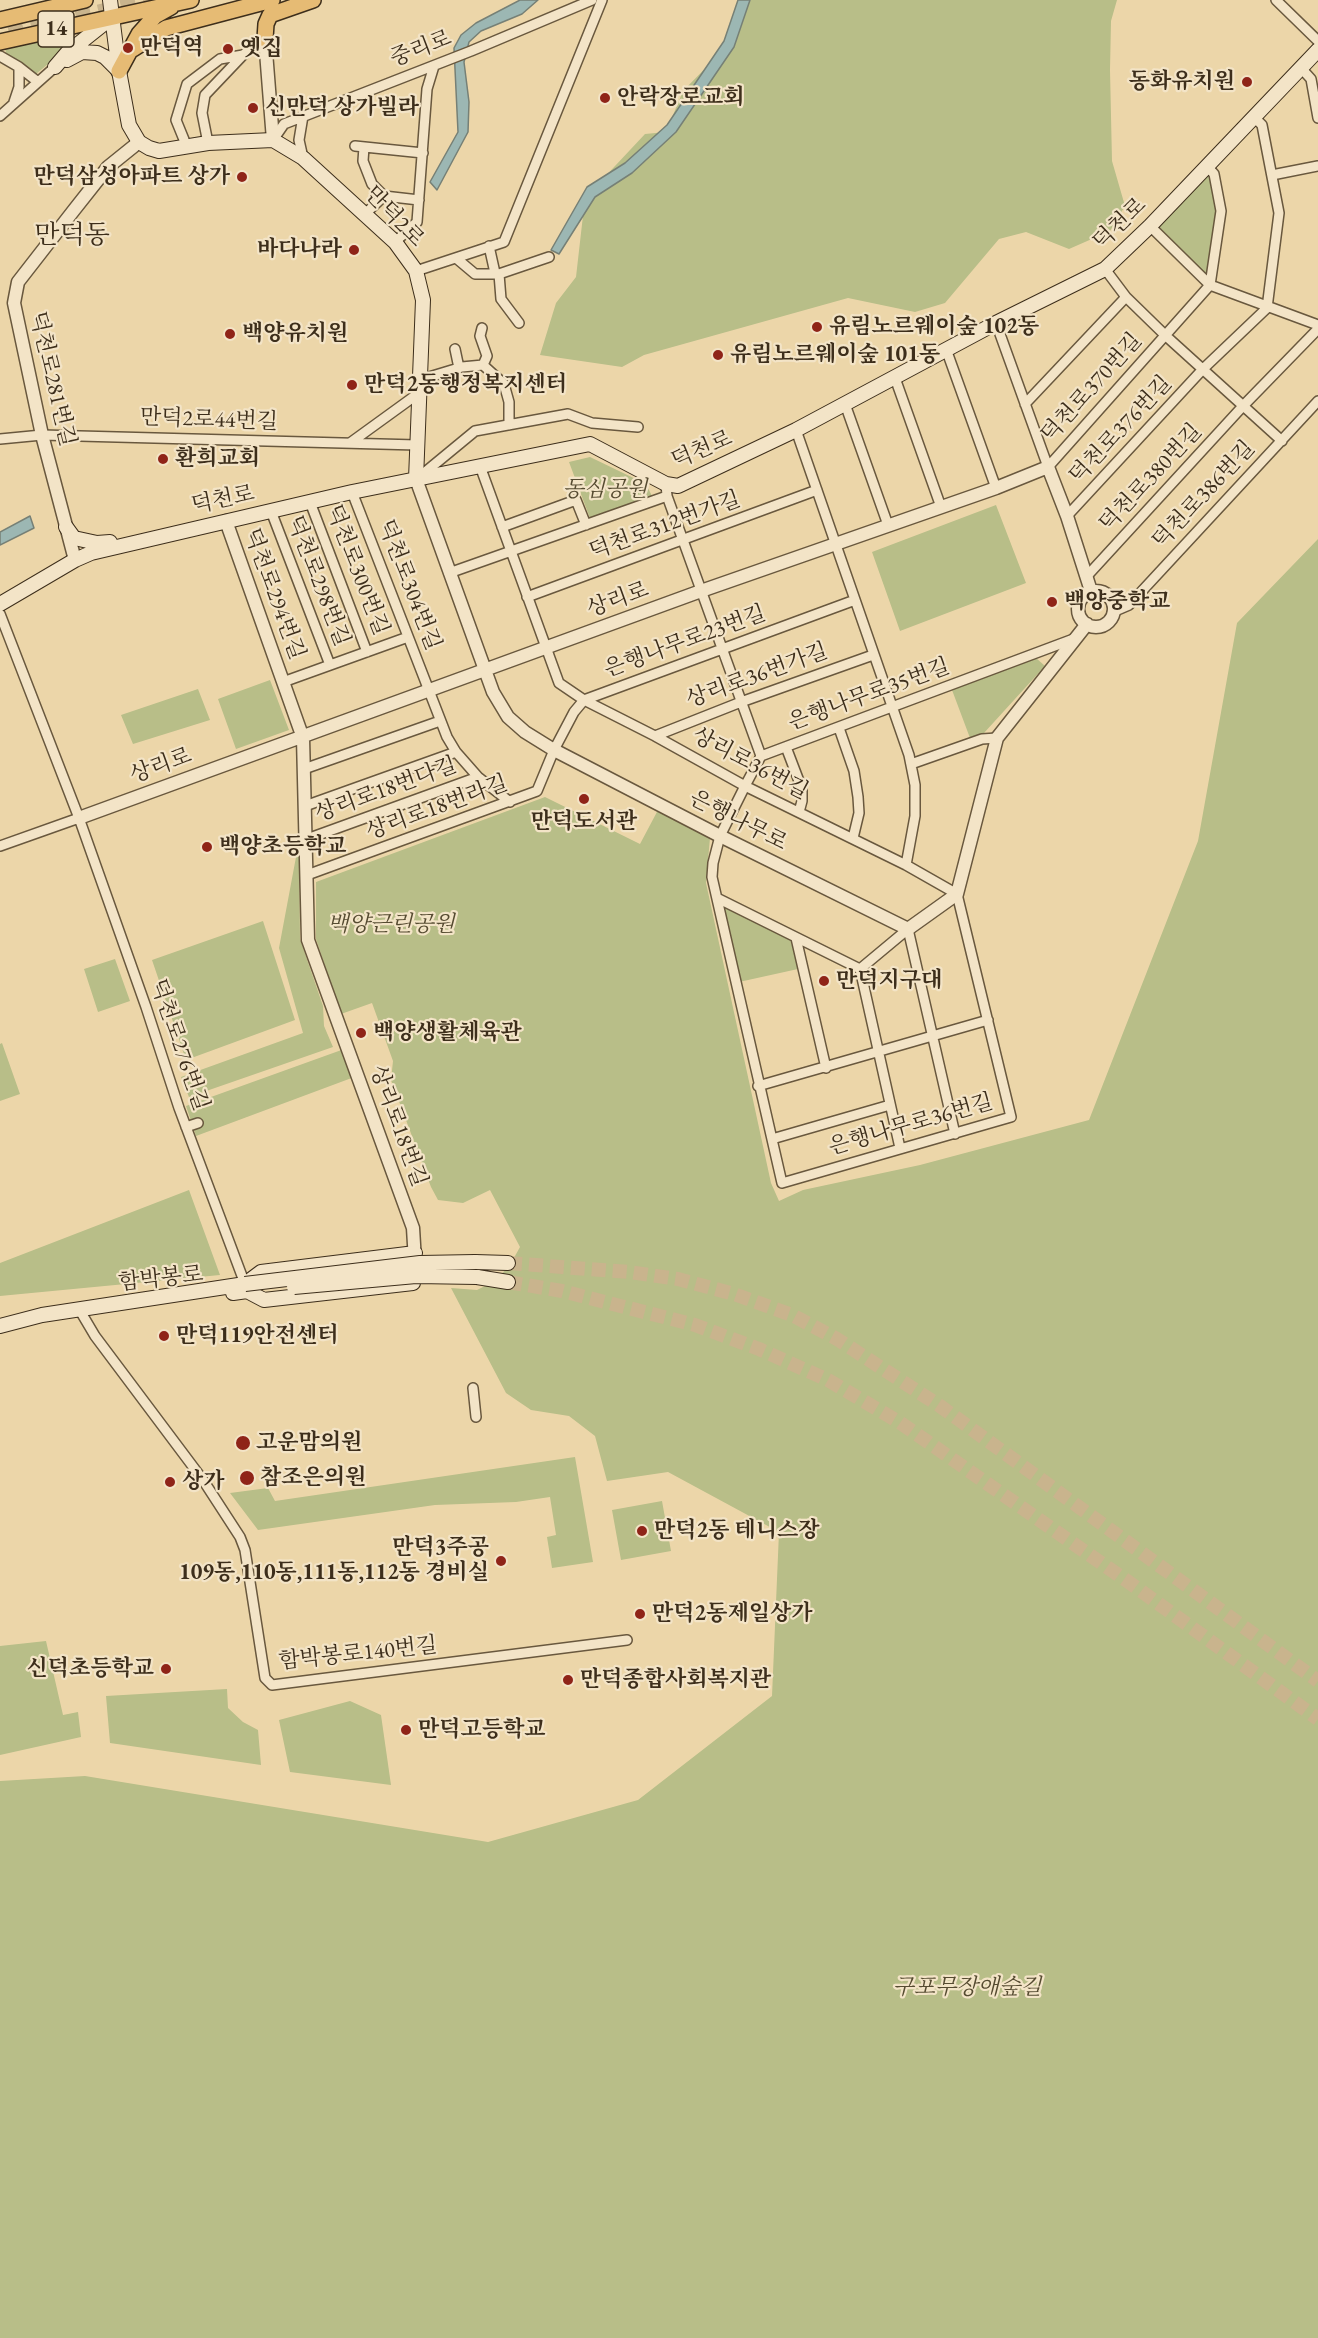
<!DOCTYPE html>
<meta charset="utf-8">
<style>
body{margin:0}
canvas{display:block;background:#ecd6a9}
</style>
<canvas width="1318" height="2338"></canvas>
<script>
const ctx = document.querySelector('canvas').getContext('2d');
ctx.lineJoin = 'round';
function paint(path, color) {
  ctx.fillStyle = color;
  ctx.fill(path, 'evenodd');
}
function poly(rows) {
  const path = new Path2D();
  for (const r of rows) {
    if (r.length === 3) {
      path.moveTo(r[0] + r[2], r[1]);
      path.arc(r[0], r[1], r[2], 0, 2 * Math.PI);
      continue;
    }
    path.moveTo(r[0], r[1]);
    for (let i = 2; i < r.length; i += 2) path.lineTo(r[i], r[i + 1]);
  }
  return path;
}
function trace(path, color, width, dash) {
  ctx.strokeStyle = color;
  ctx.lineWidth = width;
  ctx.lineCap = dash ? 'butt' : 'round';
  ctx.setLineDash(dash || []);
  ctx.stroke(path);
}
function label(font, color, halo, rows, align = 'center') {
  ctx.font = font + ' "EB Garamond","Noto Serif KR",serif';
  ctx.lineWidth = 4.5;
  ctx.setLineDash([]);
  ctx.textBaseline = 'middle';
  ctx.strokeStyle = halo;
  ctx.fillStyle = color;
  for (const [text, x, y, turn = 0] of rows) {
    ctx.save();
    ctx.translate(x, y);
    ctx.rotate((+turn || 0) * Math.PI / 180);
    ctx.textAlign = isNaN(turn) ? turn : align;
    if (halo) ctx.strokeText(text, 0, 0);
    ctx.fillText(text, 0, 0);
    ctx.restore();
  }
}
const green = poly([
 [739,0,1117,0,1111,21,1110,70,1112,161,1125,206,1110,231,1069,249,1026,232,999,239,945,303,915,312,848,298,644,355,622,367,540,355,556,303,576,277,585,198,645,134,666,132,683,91,731,42],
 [62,36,65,50,36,74,7,56,5,49],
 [1207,169,1213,177,1219,211,1209,281,1154,225],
 [590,457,646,484,652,496,648,500,591,521,569,462],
 [996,505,1026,583,900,631,872,552],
 [1318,539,1318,2338,0,2338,0,1781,85,1776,488,1842,638,1800,772,1696,779,1532,668,1472,607,1481,595,1436,569,1416,531,1410,506,1393,451,1288,477,1290,495,1281,510,1265,520,1247,490,1190,463,1203,438,1200,431,1187,391,1080,393,1061,372,1003,341,1014,316,939,316,882,545,797,640,844,658,810,710,838,706,883,771,1183,779,1201,803,1190,920,1165,1089,1120,1198,841,1237,623],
 [1036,658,1045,666,984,733,970,738,952,690],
 [270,680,289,730,236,749,218,699],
 [198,689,210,720,133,744,121,715],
 [299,841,300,939,323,1006,324,1026,333,1047,189,1097,181,1077,303,1033,279,948],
 [730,908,790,938,798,969,739,982,724,909],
 [263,921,295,1020,186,1060,152,960],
 [115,959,130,1001,98,1012,84,969],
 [2,1043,20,1094,0,1101,0,1044],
 [347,1048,357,1076,196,1136,186,1106],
 [189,1190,220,1275,0,1296,0,1263],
 [575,1457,593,1562,552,1568,547,1537,556,1535,550,1497,516,1502,435,1505,258,1530,230,1493,268,1488,275,1501],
 [662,1501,671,1551,621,1560,612,1510],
 [46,1641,63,1715,78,1712,81,1737,0,1755,0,1646],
 [227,1689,228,1708,243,1722,258,1730,261,1765,110,1743,106,1696],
 [350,1701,381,1715,391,1785,290,1772,279,1720]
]);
const water = poly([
 [520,0,538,0,522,14,481,31,469,42,464,62,469,102,468,132,437,190,430,182,458,132,454,48,461,35,476,23,520,0],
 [738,0,750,0,734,47,676,132,632,173,595,197,559,254,551,250,587,187,625,163,667,125,724,41,738,0],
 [30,516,34,528,0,545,0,532,30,516]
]);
const secondaryTunnel = poly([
 [508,1263,629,1272,678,1279,734,1294,792,1315,837,1339,940,1406,1318,1681],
 [508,1282,562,1291,695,1325,759,1349,828,1380,899,1422,1130,1583,1318,1719]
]);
const trunkTunnel = poly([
 [9,33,150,0]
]);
const minor = poly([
 [1276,0,1318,41],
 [0,56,19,67,38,82],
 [1301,68,1311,79,1318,118],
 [14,102,19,87,19,67],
 [0,116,55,67],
 [303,116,299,140,303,158],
 [273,140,284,124,471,51,592,0],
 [208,143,202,113,205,95,243,55,265,39],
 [355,146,423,153],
 [187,147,176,120,187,84,220,59,243,55],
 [364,147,363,161,372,184,384,196,419,200],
 [1272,175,1318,166],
 [365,214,384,196],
 [1150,226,1210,285,1318,325],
 [395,242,417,222,427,89,434,66],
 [489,246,495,273],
 [456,258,475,274,499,274,549,257],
 [1105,269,1126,297,1166,336,1282,441],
 [416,271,504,242,602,0],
 [499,274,501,299,519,323],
 [996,323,1048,467,1210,285,1221,211,1214,174,1207,166],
 [482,328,480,336,487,356,483,365],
 [455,349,459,368],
 [946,349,996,488],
 [895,378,941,507],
 [419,380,462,367,483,365,504,384,509,402,509,425],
 [845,404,888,525],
 [1025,404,1126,297],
 [796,430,909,755,915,785,915,816,906,865],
 [0,439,42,435,417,445],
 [350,443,419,393],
 [480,466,559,683,584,700,655,736,745,786,906,865,957,894,1011,1117,782,1183,712,877,713,863,720,836,745,786,761,756,1076,638],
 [418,478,475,431,568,414,592,423,638,427],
 [666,484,667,496,761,756],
 [352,492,447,737,456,752,478,777,510,802],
 [310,502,367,652],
 [271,511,330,665],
 [1067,516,1203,369,1267,308,1279,213,1262,125,1254,117],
 [502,527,576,500,586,525],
 [449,573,667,496],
 [1087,576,1243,406,1318,329],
 [527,597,817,490],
 [1115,611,1129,605,1318,401],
 [0,614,79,818,146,1007,179,1108,245,1284],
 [283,682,408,637],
 [839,728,854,771,858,797,859,813,853,838],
 [655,736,741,702,873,655],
 [786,747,802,789,802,801,799,812],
 [911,764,982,739,997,738],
 [304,769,440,721],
 [305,806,456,752],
 [307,839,478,777],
 [0,846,79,818],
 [307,875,537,791,554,750,574,712,584,700,855,600],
 [717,898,860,969],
 [796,938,826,1068],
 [860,969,908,929,955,1134],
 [860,969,900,1148],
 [758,1086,988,1020],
 [186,1127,198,1123],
 [772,1139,890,1105],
 [79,1309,95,1336,203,1480,240,1537,245,1550,265,1678,272,1685,627,1640],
 [473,1388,476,1417]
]);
const tertiary = poly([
 [265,39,273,140],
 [416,479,493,692,508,717,525,732,554,750,720,836,908,929,957,894,997,738,1087,624],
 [226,521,303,738,308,940,413,1228,415,1261],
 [75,560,42,435,14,303,18,282,74,210,108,167,139,142],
 [1096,609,18],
 [79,818,701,591,996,488,1048,467,1067,516,1091,591]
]);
const secondary = poly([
 [110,0,119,71,129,125,139,142,149,148,159,151,208,143,273,140,303,158,395,242,416,271,423,300,416,479],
 [67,60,82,52,97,53,105,57,119,71],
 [55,67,67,53,111,18],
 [66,527,74,538,97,543,110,542],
 [0,604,75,560,91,553,352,492,590,444,666,484,678,486,796,430,996,323,1105,269,1150,226,1318,50],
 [475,1262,508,1263],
 [477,1277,508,1282],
 [233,1293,247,1291,264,1300,413,1283],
 [0,1326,42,1315,245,1284,261,1272,415,1253]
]);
const primary = poly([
 [0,20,85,0],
 [265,39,266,24,270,15,313,0],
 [0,42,191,0],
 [133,49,166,28,272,0],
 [119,71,139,34,155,16,171,7]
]);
const secondaryBridge = poly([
 [245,1284,420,1263,475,1262],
 [294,1287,416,1276,477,1277]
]);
const markers = [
 [128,48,6,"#8f2418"],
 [228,49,6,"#8f2418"],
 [1247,82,6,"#8f2418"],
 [605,98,6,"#8f2418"],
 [253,108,6,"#8f2418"],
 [242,177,6,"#8f2418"],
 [354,250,6,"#8f2418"],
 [817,327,6,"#8f2418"],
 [230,334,6,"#8f2418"],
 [718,355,6,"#8f2418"],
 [352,385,6,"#8f2418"],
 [163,459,6,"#8f2418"],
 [1052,602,6,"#8f2418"],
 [584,799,6,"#8f2418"],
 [207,847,6,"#8f2418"],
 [824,981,6,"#8f2418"],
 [361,1033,6,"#8f2418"],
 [164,1336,6,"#8f2418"],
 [243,1443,8,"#8f2418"],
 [247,1478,8,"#8f2418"],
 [170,1482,6,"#8f2418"],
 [642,1531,6,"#8f2418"],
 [501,1561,6,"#8f2418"],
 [640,1614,6,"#8f2418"],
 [166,1669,6,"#8f2418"],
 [568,1680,6,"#8f2418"],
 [406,1730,6,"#8f2418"]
];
const shields = [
 [56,29,36]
];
const shieldNames = [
 ["14",56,29]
];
const poiNames = [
 ["만덕역",140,48],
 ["옛집",240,49],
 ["동화유치원",1235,82,"right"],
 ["안락장로교회",617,98],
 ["신만덕 상가빌라",265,108],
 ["만덕삼성아파트 상가",230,177,"right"],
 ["바다나라",342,250,"right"],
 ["유림노르웨이숲 102동",829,327],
 ["백양유치원",242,334],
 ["유림노르웨이숲 101동",730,355],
 ["만덕2동행정복지센터",364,385],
 ["환희교회",175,459],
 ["백양중학교",1064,602],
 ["만덕도서관",584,822,"center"],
 ["백양초등학교",219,847],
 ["만덕지구대",836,981],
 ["백양생활체육관",373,1033],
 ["만덕119안전센터",176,1336],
 ["고운맘의원",256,1443],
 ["참조은의원",260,1478],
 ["상가",182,1482],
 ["만덕2동 테니스장",654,1531],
 ["만덕3주공",489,1548,"right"],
 ["109동,110동,111동,112동 경비실",489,1573,"right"],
 ["만덕2동제일상가",652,1614],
 ["신덕초등학교",154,1669,"right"],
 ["만덕종합사회복지관",580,1680],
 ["만덕고등학교",418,1730]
];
const streetNames = [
 ["중리로",421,49,-21],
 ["만덕2로",394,217,46],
 ["덕천로",1120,224,-44],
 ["덕천로281번길",52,379,77],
 ["덕천로370번길",1092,388,-48],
 ["만덕2로44번길",209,420,2],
 ["덕천로376번길",1121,430,-47],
 ["덕천로",702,450,-23],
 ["덕천로380번길",1151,478,-47],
 ["덕천로386번길",1204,495,-47],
 ["덕천로",223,500,-12],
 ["덕천로312번가길",665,526,-20],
 ["덕천로300번길",357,570,69],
 ["덕천로298번길",318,581,69],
 ["덕천로304번길",409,585,69],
 ["덕천로294번길",274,594,70],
 ["상리로",618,600,-20],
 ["은행나무로23번길",685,642,-20],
 ["상리로36번가길",757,676,-20],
 ["은행나무로35번길",869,695,-20],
 ["상리로36번길",750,764,28],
 ["상리로",161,766,-20],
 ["상리로18번다길",386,790,-20],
 ["상리로18번라길",437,808,-20],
 ["은행나무로",738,821,27],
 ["덕천로276번길",179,1045,71],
 ["은행나무로36번길",911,1125,-16],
 ["상리로18번길",398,1126,70],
 ["함박봉로",161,1279,-6],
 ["함박봉로140번길",358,1654,-6]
];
const parkNames = [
 ["동심공원",605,490],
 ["백양근린공원",391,925],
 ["구포무장애숲길",967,1988]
];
const quarterNames = [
 ["만덕동",72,236]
];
paint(green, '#b8be88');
paint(water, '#9cb7b3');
trace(water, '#768076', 1.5);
trace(secondaryTunnel, '#c9b48d', 14, [14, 7]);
trace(trunkTunnel, '#c9b48d', 15, [15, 8]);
trace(minor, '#69583e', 12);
trace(tertiary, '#69583e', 15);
trace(secondary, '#3d2e1b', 16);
trace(primary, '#3d2e1b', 18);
trace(minor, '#f3e4c7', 9);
trace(tertiary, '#f3e4c7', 12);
trace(secondary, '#f3e4c7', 14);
trace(primary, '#e6bb74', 15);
trace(secondaryBridge, '#3d2e1b', 16, []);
trace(secondaryBridge, '#f3e4c7', 14);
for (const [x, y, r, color] of markers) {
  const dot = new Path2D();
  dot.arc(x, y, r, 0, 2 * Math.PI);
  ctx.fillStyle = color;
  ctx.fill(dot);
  trace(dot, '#f3e4c7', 2);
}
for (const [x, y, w] of shields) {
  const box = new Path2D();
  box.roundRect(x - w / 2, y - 18, w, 36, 4.5);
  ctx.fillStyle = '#f3e4c7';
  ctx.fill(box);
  trace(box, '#3d2e1b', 1.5);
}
label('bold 21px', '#3d2e1b', null, shieldNames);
label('bold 22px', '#3d2e1b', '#f3e4c7', poiNames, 'left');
label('22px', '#3d2e1b', '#f3e4c7', streetNames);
label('italic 22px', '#564b31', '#f3e4c7', parkNames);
label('26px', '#3d2e1b', '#f3e4c7', quarterNames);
</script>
